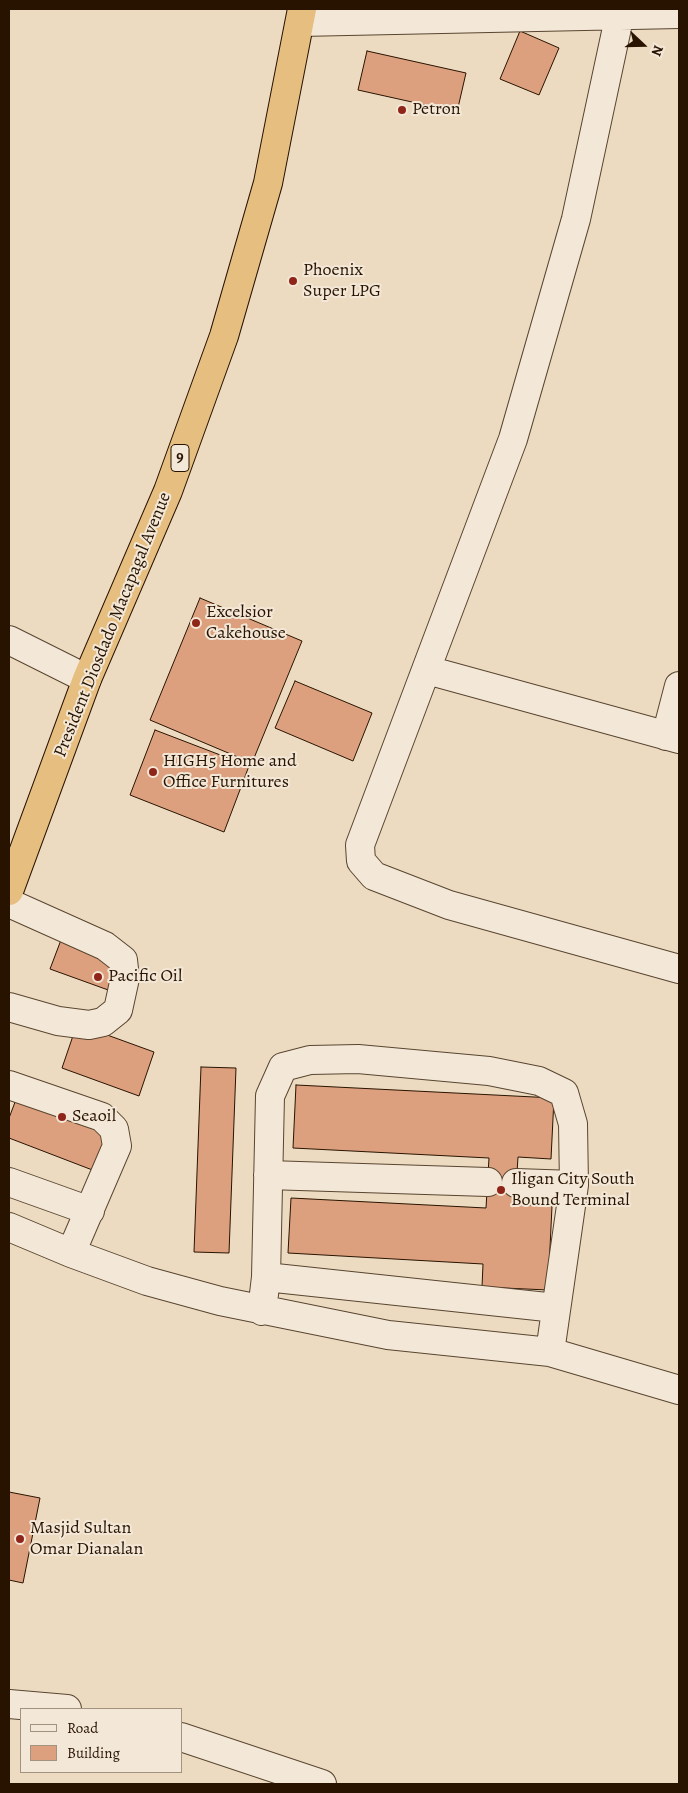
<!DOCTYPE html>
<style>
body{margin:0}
#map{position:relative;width:688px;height:1793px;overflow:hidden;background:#ecdbc1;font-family:Alegreya,serif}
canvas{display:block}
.frame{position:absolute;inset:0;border:10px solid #281300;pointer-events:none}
.legend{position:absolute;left:20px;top:1708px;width:162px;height:65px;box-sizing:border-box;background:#f3e8d7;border:1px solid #a29381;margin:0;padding:6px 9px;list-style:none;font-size:15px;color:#281300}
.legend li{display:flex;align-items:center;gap:10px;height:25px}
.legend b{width:25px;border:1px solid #a29381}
.north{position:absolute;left:618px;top:20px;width:50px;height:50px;-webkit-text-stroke:4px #f3e8d7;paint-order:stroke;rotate:111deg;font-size:14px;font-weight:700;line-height:20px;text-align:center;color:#281300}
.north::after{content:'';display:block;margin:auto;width:18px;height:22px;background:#281300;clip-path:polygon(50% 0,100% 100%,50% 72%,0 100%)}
</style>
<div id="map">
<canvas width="688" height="1793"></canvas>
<div class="frame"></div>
<ul class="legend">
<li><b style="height:6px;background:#f3e8d7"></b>Road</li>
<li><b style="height:14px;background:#dda07e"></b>Building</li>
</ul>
<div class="north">N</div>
</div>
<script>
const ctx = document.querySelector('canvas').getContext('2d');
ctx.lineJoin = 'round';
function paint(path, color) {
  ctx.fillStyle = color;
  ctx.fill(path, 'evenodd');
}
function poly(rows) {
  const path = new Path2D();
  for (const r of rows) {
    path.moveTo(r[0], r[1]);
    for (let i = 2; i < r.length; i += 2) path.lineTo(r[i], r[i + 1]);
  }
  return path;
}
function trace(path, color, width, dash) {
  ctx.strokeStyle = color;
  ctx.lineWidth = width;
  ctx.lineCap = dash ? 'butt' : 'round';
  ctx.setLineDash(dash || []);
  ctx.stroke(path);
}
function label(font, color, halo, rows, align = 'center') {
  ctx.font = font + ' Alegreya,serif';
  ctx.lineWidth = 4;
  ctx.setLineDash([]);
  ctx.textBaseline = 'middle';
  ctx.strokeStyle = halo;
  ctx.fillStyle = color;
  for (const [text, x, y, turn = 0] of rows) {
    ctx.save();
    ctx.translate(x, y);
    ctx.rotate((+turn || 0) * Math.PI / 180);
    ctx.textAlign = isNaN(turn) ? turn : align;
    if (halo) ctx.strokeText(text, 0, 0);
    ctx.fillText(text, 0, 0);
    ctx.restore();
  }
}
const building = poly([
 [520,31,559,48,539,95,500,79,520,31],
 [367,51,466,73,457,112,358,90,367,51],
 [200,598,302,641,252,763,150,720,200,598],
 [295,681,372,713,353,761,275,728,295,681],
 [155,730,249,766,224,832,130,795,155,730],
 [61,940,121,962,111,991,50,969,61,940],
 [77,1024,154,1052,139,1096,62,1068,77,1024],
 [201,1067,236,1068,229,1253,194,1252,201,1067],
 [296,1085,554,1098,551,1159,518,1157,515,1204,552,1206,548,1290,482,1287,483,1264,288,1253,291,1198,486,1208,489,1158,293,1148,296,1085],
 [17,1097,109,1132,95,1171,9,1138,9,1118,17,1097],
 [9,1492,40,1498,23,1583,9,1580,9,1492]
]);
const minor = poly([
 [621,9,576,219,513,439,360,845,361,861,374,876,449,905,679,969],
 [300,22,679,14],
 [9,640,87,679],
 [427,670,679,739],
 [666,736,679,686],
 [9,903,105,946,123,960,125,978,118,1010,103,1022,89,1025,58,1021,9,1007],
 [9,1085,102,1117,114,1129,117,1146,71,1253],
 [268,1175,488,1182],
 [9,1182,90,1211],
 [516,1183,574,1185],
 [9,1227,71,1253,147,1281,220,1301,388,1335,550,1352,679,1390],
 [266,1277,556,1308],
 [262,1311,266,1277,270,1096,283,1067,310,1060,358,1059,489,1071,539,1081,564,1093,573,1124,574,1185,550,1352],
 [9,1704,67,1709],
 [181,1737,322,1784]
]);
const highway = poly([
 [9,891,87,679,168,491,224,336,268,183,302,9]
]);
const markers = [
 [402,110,5,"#8f2418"],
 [293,281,5,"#8f2418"],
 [196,623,5,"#8f2418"],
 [153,772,5,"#8f2418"],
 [98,977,5,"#8f2418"],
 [62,1117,5,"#8f2418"],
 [501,1190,5,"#8f2418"],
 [20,1539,5,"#8f2418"]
];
const shields = [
 [180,458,18]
];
const shieldNames = [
 ["9",180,458]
];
const poiNames = [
 ["Petron",412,110],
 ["Phoenix",303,271],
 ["Super LPG",303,292],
 ["Excelsior",206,613],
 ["Cakehouse",206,634],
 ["HIGH5 Home and",163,762],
 ["Office Furnitures",163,783],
 ["Pacific Oil",108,977],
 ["Seaoil",72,1117],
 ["Iligan City South",511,1180],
 ["Bound Terminal",511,1201],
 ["Masjid Sultan",30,1529],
 ["Omar Dianalan",30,1550]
];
const streetNames = [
 ["President Diosdado Macapagal Avenue",113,625,-68]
];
paint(building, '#dda07e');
trace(building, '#281300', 1);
trace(minor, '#594530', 30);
trace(highway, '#281300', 30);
trace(minor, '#f3e8d7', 28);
trace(highway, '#e6be80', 28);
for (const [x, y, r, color] of markers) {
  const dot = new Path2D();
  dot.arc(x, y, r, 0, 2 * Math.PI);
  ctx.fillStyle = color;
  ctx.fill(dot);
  trace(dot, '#f3e8d7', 2);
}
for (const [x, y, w] of shields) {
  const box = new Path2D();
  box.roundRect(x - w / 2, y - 13.5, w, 27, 4);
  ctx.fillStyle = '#f3e8d7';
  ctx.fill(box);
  trace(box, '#281300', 1);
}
label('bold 16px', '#281300', null, shieldNames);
label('18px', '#281300', '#f3e8d7', poiNames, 'left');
label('18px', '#281300', '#f3e8d7', streetNames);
</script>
